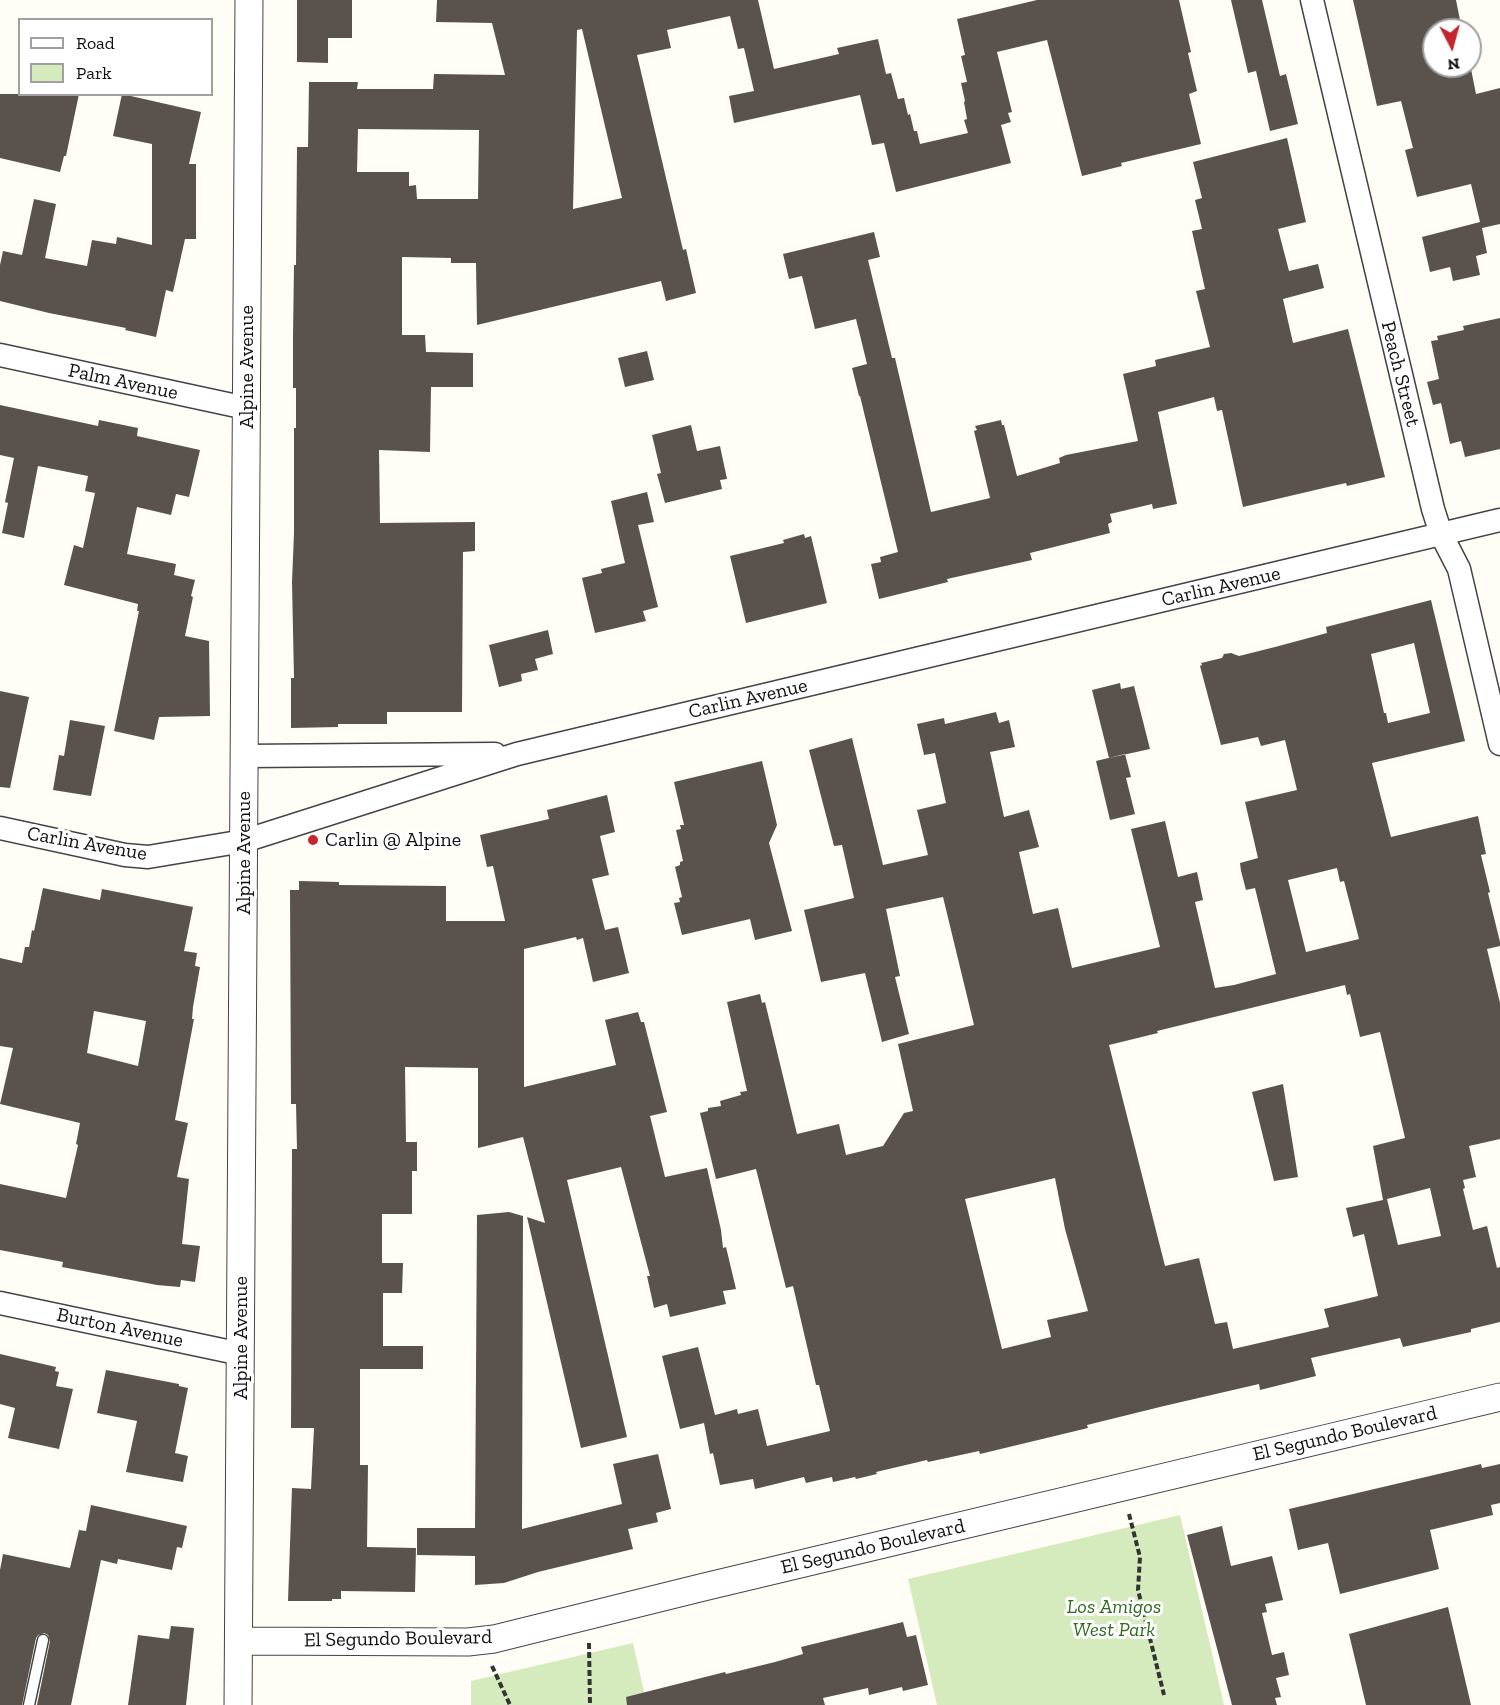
<!DOCTYPE html>
<style>
body{margin:0}
#map{position:relative;width:1500px;height:1705px;overflow:hidden;background:#fffdf5;font-family:"Zilla Slab",serif}
canvas{display:block}
.legend{position:absolute;left:18px;top:18px;width:195px;height:78px;box-sizing:border-box;background:#fff;border:2px solid #a0a0a0;margin:0;padding:8px 10px;list-style:none;font-size:18px;color:#111}
.legend li{display:flex;align-items:center;gap:12px;height:30px}
.legend b{width:30px;border:2px solid #a0a0a0}
.north{position:absolute;left:1422px;top:18px;width:60px;height:60px;box-sizing:border-box;background:#fff;border:2px solid #a0a0a0;border-radius:50%;rotate:174deg;font-size:16px;font-weight:700;line-height:24px;text-align:center;color:#111}
.north::after{content:'';display:block;margin:auto;width:21px;height:27px;background:#c4262e;clip-path:polygon(50% 0,100% 100%,50% 72%,0 100%)}
</style>
<div id="map">
<canvas width="1500" height="1705"></canvas>
<ul class="legend">
<li><b style="height:8px;background:#fff"></b>Road</li>
<li><b style="height:16px;background:#d5ebbd"></b>Park</li>
</ul>
<div class="north">N</div>
</div>
<script>
const ctx = document.querySelector('canvas').getContext('2d');
ctx.lineJoin = 'round';
function paint(path, color) {
  ctx.fillStyle = color;
  ctx.fill(path, 'evenodd');
}
function poly(rows) {
  const path = new Path2D();
  for (const r of rows) {
    path.moveTo(r[0], r[1]);
    for (let i = 2; i < r.length; i += 2) path.lineTo(r[i], r[i + 1]);
  }
  return path;
}
function trace(path, color, width, dash) {
  ctx.strokeStyle = color;
  ctx.lineWidth = width;
  ctx.lineCap = dash ? 'butt' : 'round';
  ctx.setLineDash(dash || []);
  ctx.stroke(path);
}
function label(font, color, halo, rows, align = 'center') {
  ctx.font = font + ' "Zilla Slab",serif';
  ctx.lineWidth = 6;
  ctx.setLineDash([]);
  ctx.textBaseline = 'middle';
  ctx.strokeStyle = halo;
  ctx.fillStyle = color;
  for (const [text, x, y, turn = 0] of rows) {
    ctx.save();
    ctx.translate(x, y);
    ctx.rotate((+turn || 0) * Math.PI / 180);
    ctx.textAlign = isNaN(turn) ? turn : align;
    if (halo) ctx.strokeText(text, 0, 0);
    ctx.fillText(text, 0, 0);
    ctx.restore();
  }
}
const green = poly([
 [1180,1515,1224,1705,937,1705,908,1579],
 [633,1643,647,1705,471,1705,471,1681]
]);
const building = poly([
 [297,0,352,0,352,38,328,38,328,63,297,62],
 [437,0,758,0,774,69,839,54,837,48,878,39,886,74,891,73,898,99,904,98,908,115,910,114,914,131,917,131,920,144,968,133,964,120,967,119,964,102,965,101,961,83,967,82,961,56,965,55,957,19,1037,0,1179,0,1191,52,1188,53,1197,91,1189,94,1201,144,1121,163,1122,166,1082,176,1047,40,997,52,1012,112,1008,113,1011,122,1001,125,1011,163,896,192,884,143,872,145,860,95,734,123,729,96,754,91,744,48,738,49,730,16,667,30,671,48,637,55,683,250,686,249,696,293,666,301,661,281,477,325,476,263,451,263,451,258,402,257,402,335,425,335,426,352,473,353,473,387,431,387,430,452,379,450,380,523,475,522,475,551,463,552,462,712,387,712,387,724,338,724,338,727,291,728,291,678,294,678,292,582,294,533,294,428,296,428,296,388,293,388,293,337,294,265,296,265,297,147,308,147,309,82,358,82,357,89,433,89,434,74,505,75,492,23,436,22],
 [582,29,622,198,573,209,577,30],
 [358,129,479,130,478,199,417,199,416,185,409,186,409,172,357,172],
 [1231,0,1262,0,1280,76,1286,74,1298,124,1270,131,1256,71,1248,73],
 [1353,0,1456,0,1462,30,1434,30,1434,66,1470,66,1470,64,1476,94,1500,88,1500,224,1482,228,1487,253,1476,256,1480,275,1453,281,1450,267,1430,272,1422,237,1480,222,1471,184,1417,197,1405,150,1413,148,1401,101,1377,106],
 [0,94,79,94,66,156,64,156,60,172,0,158],
 [122,94,201,112,189,164,196,164,196,239,185,239,173,292,166,290,156,337,125,330,126,328,49,313,0,301,0,265,3,251,22,255,34,199,56,204,45,258,87,266,92,240,116,244,117,237,152,245,152,144,113,136],
 [1287,138,1306,222,1278,229,1289,271,1318,264,1324,288,1283,299,1293,343,1348,329,1385,477,1347,486,1346,483,1328,487,1243,507,1222,410,1217,411,1214,397,1158,412,1177,504,1153,509,1152,504,1110,514,1112,522,1108,524,1110,533,1030,553,1032,560,947,579,948,582,879,599,871,564,881,562,880,557,898,552,860,396,859,396,852,368,867,364,856,319,815,329,802,276,789,279,783,254,874,232,880,257,868,260,892,358,895,358,931,512,990,498,974,431,977,430,975,426,1001,420,1002,425,1004,425,1017,476,1060,463,1059,458,1066,455,1138,441,1123,374,1156,366,1155,360,1210,347,1196,291,1205,289,1192,231,1202,229,1195,200,1202,198,1193,162],
 [1500,318,1500,449,1465,457,1461,441,1450,444,1441,403,1433,405,1427,382,1439,379,1431,341,1438,340,1437,336,1464,330,1463,326],
 [647,351,654,380,625,387,618,358],
 [0,405,98,426,99,420,138,428,137,436,200,450,189,497,176,494,171,515,137,507,127,554,176,564,174,575,195,580,191,596,193,597,185,636,209,641,210,716,159,717,154,740,114,731,139,611,137,611,138,604,64,585,74,545,83,548,95,493,85,491,88,476,38,466,24,538,2,533,8,503,5,502,14,458,0,455],
 [691,425,697,451,720,446,727,479,720,480,722,489,665,503,657,474,661,473,652,435],
 [647,492,654,522,638,525,658,607,643,611,646,621,595,633,582,578,602,573,601,569,625,563,611,501],
 [804,534,805,538,811,536,827,603,746,623,730,556,784,543,783,540],
 [1431,600,1465,741,1372,763,1391,837,1478,816,1486,854,1481,855,1490,892,1488,893,1500,942,1500,946,1487,949,1500,1003,1500,1139,1469,1146,1476,1177,1463,1180,1465,1188,1463,1189,1473,1230,1487,1226,1497,1268,1500,1267,1500,1322,1471,1329,1471,1332,1403,1347,1400,1338,1311,1358,1316,1376,1260,1390,1259,1384,1164,1406,1087,1425,1088,1428,980,1454,979,1451,928,1462,927,1460,876,1472,877,1474,856,1479,855,1477,833,1482,832,1477,806,1483,804,1477,755,1489,753,1479,720,1485,713,1453,710,1454,704,1423,680,1429,662,1356,698,1347,715,1415,737,1409,738,1414,758,1409,767,1446,830,1431,819,1385,816,1385,793,1286,786,1288,756,1169,716,1179,700,1113,708,1111,708,1108,721,1106,720,1101,741,1095,740,1092,747,1091,727,1002,760,994,762,1003,765,1002,797,1134,839,1124,846,1155,883,1146,904,1113,913,1111,898,1044,974,1025,943,897,886,909,900,976,895,977,909,1034,882,1042,865,973,821,982,804,910,854,898,842,845,834,846,809,750,852,738,883,865,928,855,917,810,946,803,935,753,924,755,917,724,944,718,945,724,996,712,999,723,1009,720,1015,747,990,752,1004,817,1029,810,1039,847,1019,852,1033,914,1058,908,1072,968,1160,947,1131,829,1165,821,1178,877,1197,872,1203,900,1195,902,1215,988,1234,985,1276,974,1255,888,1246,890,1241,871,1240,863,1258,858,1245,802,1297,790,1285,740,1261,746,1258,737,1221,745,1200,666,1202,665,1201,663,1222,658,1224,654,1231,653,1239,656,1275,647,1327,633,1326,627],
 [1414,643,1430,713,1388,723,1386,713,1384,713,1371,654],
 [1337,868,1340,882,1344,881,1359,939,1306,952,1288,880],
 [1345,985,1347,995,1350,994,1360,1037,1380,1032,1405,1138,1373,1146,1383,1200,1346,1208,1353,1237,1364,1234,1378,1296,1324,1309,1329,1327,1233,1349,1227,1322,1215,1324,1199,1258,1165,1266,1109,1045,1158,1033,1157,1031],
 [1055,1178,1065,1229,1088,1311,1047,1320,1051,1337,1002,1349,965,1199],
 [1430,1188,1441,1236,1398,1245,1387,1199],
 [548,630,553,654,535,659,538,670,521,674,522,681,499,687,489,645],
 [1120,683,1121,689,1134,686,1150,749,1109,758,1092,690],
 [0,691,29,697,10,788,0,787],
 [70,720,105,726,91,796,53,790,59,755,64,756],
 [1125,754,1131,777,1126,778,1135,814,1110,820,1096,761],
 [762,761,777,825,769,843,792,931,755,940,750,919,682,935,674,903,680,902,679,898,682,897,675,867,680,865,680,862,683,861,676,830,681,829,680,825,684,825,674,782],
 [607,795,615,832,600,836,609,875,592,879,605,930,618,927,629,973,593,982,583,938,577,940,576,937,524,949,524,1087,616,1065,605,1020,638,1012,641,1022,644,1022,667,1112,650,1116,665,1177,707,1168,721,1230,723,1248,726,1247,736,1289,723,1291,726,1304,670,1317,667,1304,654,1308,647,1276,650,1276,621,1167,567,1180,627,1437,581,1448,527,1217,545,1223,523,1137,478,1148,478,1068,405,1067,406,1142,417,1142,417,1171,412,1171,412,1214,382,1214,382,1263,403,1263,402,1293,383,1293,383,1346,423,1346,423,1369,360,1369,360,1465,368,1465,367,1547,416,1548,415,1592,341,1591,341,1599,332,1599,332,1601,288,1601,292,1488,311,1489,314,1428,291,1428,292,1149,297,1149,296,1104,291,1104,290,890,299,890,299,881,339,882,339,885,446,886,446,921,505,921,493,866,487,867,480,835,549,819,547,810],
 [43,888,100,900,102,889,193,907,184,951,197,953,195,966,200,967,193,1007,192,1019,194,1019,175,1120,188,1123,177,1177,189,1179,182,1244,200,1246,195,1282,181,1280,180,1287,157,1285,62,1267,63,1262,0,1250,0,1184,66,1198,78,1145,76,1144,80,1123,0,1104,13,1048,0,1046,0,958,22,963,25,947,29,947,32,930,34,931],
 [94,1011,146,1021,138,1066,87,1053],
 [1283,1084,1298,1177,1274,1181,1252,1092],
 [509,1212,523,1216,522,1529,622,1504,613,1464,658,1454,671,1509,656,1513,658,1522,628,1529,633,1549,538,1572,504,1583,475,1585,475,1556,417,1555,417,1528,475,1528,477,1215],
 [0,1354,56,1367,55,1371,59,1372,56,1386,73,1389,59,1449,8,1438,15,1408,0,1404],
 [106,1370,179,1384,179,1386,188,1388,175,1453,188,1456,183,1482,126,1472,137,1421,97,1413],
 [1481,1464,1482,1468,1500,1464,1500,1503,1491,1505,1493,1515,1430,1530,1439,1569,1340,1594,1328,1543,1298,1550,1289,1509],
 [91,1505,187,1526,182,1548,177,1547,172,1570,118,1559,117,1564,101,1560,71,1705,37,1705,50,1641,48,1635,44,1633,38,1635,36,1638,22,1705,0,1705,0,1570,3,1554,70,1568,79,1530,86,1531],
 [1222,1526,1231,1566,1272,1556,1283,1600,1265,1604,1267,1612,1262,1613,1272,1655,1284,1652,1289,1675,1276,1678,1281,1697,1275,1698,1277,1705,1232,1705,1187,1535],
 [1448,1607,1471,1705,1366,1705,1349,1634],
 [903,1622,907,1637,916,1635,928,1685,903,1691,902,1687,869,1695,868,1688,823,1698,825,1705,627,1705,626,1697,725,1672,726,1674,775,1662,803,1654,801,1647],
 [171,1626,194,1628,186,1705,128,1705,138,1635,169,1639]
]);
const path = poly([
 [1129,1514,1140,1557,1138,1590,1164,1695],
 [589,1643,590,1705],
 [492,1666,510,1705]
]);
const service = poly([
 [29,1705,43,1640]
]);
const minor = poly([
 [1312,0,1433,509,1441,534,1459,569,1500,744],
 [0,355,246,408],
 [244,756,495,754],
 [0,828,125,855,148,857,244,841,517,754,1500,520],
 [0,1303,241,1354]
]);
const tertiary = poly([
 [239,1641,468,1642,494,1639,704,1587,1500,1397],
 [238,1705,249,0]
]);
const markers = [
 [313,840,6,"#c4262e"]
];
const streetNames = [
 ["Alpine Avenue",247,367,-90],
 ["Peach Street",1400,374,76],
 ["Palm Avenue",123,382,12],
 ["Carlin Avenue",1221,587,-13],
 ["Carlin Avenue",748,699,-13],
 ["Carlin Avenue",87,844,10],
 ["Alpine Avenue",244,853,-90],
 ["Burton Avenue",120,1328,12],
 ["Alpine Avenue",241,1338,-90],
 ["El Segundo Boulevard",1345,1434,-13],
 ["El Segundo Boulevard",873,1547,-13],
 ["El Segundo Boulevard",398,1639,-1]
];
const poiNames = [
 ["Carlin @ Alpine",325,840]
];
const parkNames = [
 ["Los Amigos",1114,1607],
 ["West Park",1114,1630]
];
paint(green, '#d5ebbd');
paint(building, '#5a524d');
trace(service, '#444', 13);
trace(minor, '#444', 25);
trace(tertiary, '#444', 29);
trace(path, '#333', 4, [6, 3]);
trace(service, '#fff', 10);
trace(minor, '#fff', 22);
trace(tertiary, '#fff', 27);
for (const [x, y, r, color] of markers) {
  const dot = new Path2D();
  dot.arc(x, y, r, 0, 2 * Math.PI);
  ctx.fillStyle = color;
  ctx.fill(dot);
  trace(dot, '#fff', 2);
}
label('20px', '#111', '#fff', streetNames);
label('20px', '#111', '#fff', poiNames, 'left');
label('italic 20px', '#2f6b1f', '#fff', parkNames);
</script>
